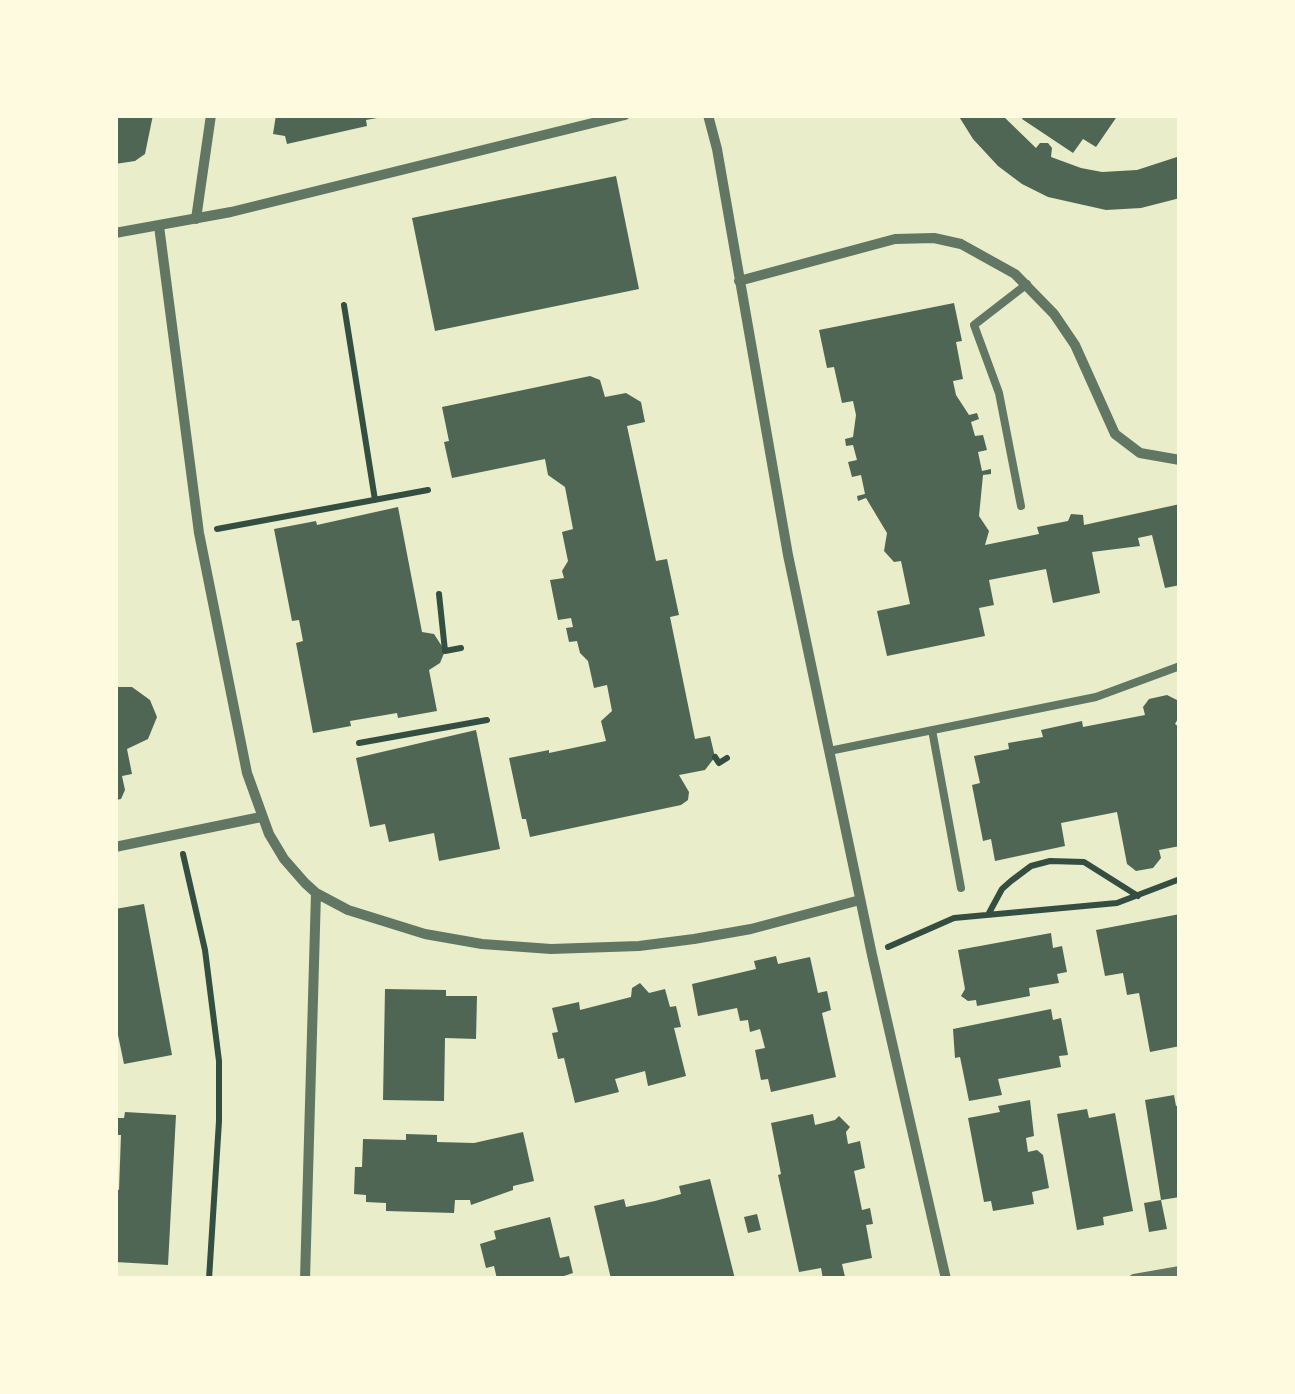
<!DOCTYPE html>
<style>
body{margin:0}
#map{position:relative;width:1295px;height:1394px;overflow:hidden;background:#e9edc9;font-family:Overpass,sans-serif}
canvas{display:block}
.frame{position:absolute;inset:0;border:118px solid #fefae0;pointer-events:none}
</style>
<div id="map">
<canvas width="1295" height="1394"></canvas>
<div class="frame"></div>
</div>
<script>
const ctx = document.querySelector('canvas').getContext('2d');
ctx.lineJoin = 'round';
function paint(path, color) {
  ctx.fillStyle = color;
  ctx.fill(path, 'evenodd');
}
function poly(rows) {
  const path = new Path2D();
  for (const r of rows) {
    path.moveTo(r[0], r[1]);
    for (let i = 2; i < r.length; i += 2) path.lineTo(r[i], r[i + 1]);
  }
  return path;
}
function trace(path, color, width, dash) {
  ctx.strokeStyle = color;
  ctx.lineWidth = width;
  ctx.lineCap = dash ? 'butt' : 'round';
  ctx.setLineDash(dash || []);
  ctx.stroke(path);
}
const building = poly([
 [115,115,153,115,145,154,135,161,115,164],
 [276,115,383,115,383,117,366,120,367,126,287,144,285,136,273,134],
 [958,115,1002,115,1036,148,1040,143,1048,143,1052,148,1051,157,1081,168,1102,172,1137,170,1180,156,1180,198,1141,208,1106,210,1048,197,1022,184,998,166,973,139],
 [1025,115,1118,115,1096,147,1083,139,1073,153,1022,119],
 [616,176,639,289,435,331,412,218],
 [954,303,962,341,956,342,963,379,953,381,956,395,969,415,977,413,979,419,971,422,975,436,983,435,987,450,978,452,982,471,991,469,991,474,983,475,979,516,989,531,985,545,1039,534,1037,527,1068,521,1071,514,1083,515,1084,525,1180,504,1180,585,1165,588,1152,535,1138,538,1140,546,1092,552,1100,593,1053,603,1046,569,989,580,994,605,979,608,985,636,887,656,877,611,910,604,901,561,894,562,884,551,887,533,866,498,858,501,857,496,865,494,861,475,852,477,848,462,857,460,853,445,846,446,845,439,853,437,856,415,853,401,842,403,834,367,827,368,819,330],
 [590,376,600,380,605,397,626,393,641,402,645,422,627,426,656,561,667,559,679,615,670,617,695,739,710,736,715,757,705,770,679,775,689,792,688,800,681,805,530,837,526,819,522,819,509,758,549,750,549,753,606,741,601,721,612,711,607,685,594,688,588,661,580,653,577,641,569,642,566,628,573,627,571,618,558,620,550,580,564,578,562,571,568,561,562,532,573,529,565,487,548,475,545,459,452,478,444,442,449,441,442,407],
 [398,507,422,632,434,634,445,651,440,663,429,670,437,711,398,718,397,713,350,721,351,726,313,733,296,643,303,641,299,620,292,621,274,529,316,521,317,525],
 [115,687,132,687,150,700,157,717,148,739,127,749,132,774,122,776,125,790,121,799,115,800],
 [1167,695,1177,700,1180,715,1175,724,1180,728,1180,846,1159,850,1161,858,1153,868,1136,871,1127,864,1117,812,1061,823,1065,846,995,861,991,839,983,841,972,785,980,783,974,756,1009,749,1008,743,1043,737,1041,730,1082,721,1083,727,1145,715,1143,707,1149,699],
 [476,730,500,849,439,861,434,833,389,842,385,824,370,827,356,758],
 [144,904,172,1055,124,1064,118,1035,115,1036,115,909],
 [1180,914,1180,1046,1150,1052,1139,993,1127,995,1123,973,1105,976,1096,930],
 [1051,933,1053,948,1062,946,1067,972,1057,974,1059,983,1029,988,1030,996,977,1006,976,1000,968,1001,961,996,965,989,958,950],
 [776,956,778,964,810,957,818,993,827,991,831,1010,822,1013,836,1077,771,1092,768,1079,761,1080,755,1050,765,1048,760,1029,750,1032,748,1020,740,1021,737,1008,698,1016,692,984,756,969,754,961],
 [640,983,649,993,665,989,670,1007,676,1006,681,1027,674,1028,686,1076,648,1086,645,1071,615,1079,619,1092,575,1103,564,1058,558,1059,552,1033,558,1032,552,1008,579,1002,580,1010,631,997,632,988],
 [385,989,446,990,446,996,477,996,476,1039,445,1038,444,1101,383,1100],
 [1051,1009,1053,1020,1061,1018,1068,1055,1059,1056,1061,1067,998,1079,1002,1095,969,1101,960,1057,955,1058,953,1029],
 [1174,1095,1176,1106,1180,1105,1180,1197,1161,1200,1145,1100],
 [1030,1100,1034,1136,1026,1138,1028,1152,1037,1150,1043,1155,1049,1188,1032,1192,1034,1204,993,1211,991,1201,984,1202,968,1118,1000,1112,998,1106],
 [1087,1109,1089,1118,1115,1113,1133,1211,1103,1217,1104,1225,1077,1230,1057,1114],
 [125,1112,176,1115,168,1265,115,1262,118,1206,115,1206,115,1189,119,1190,121,1135,117,1135,118,1118,124,1118],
 [813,1114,815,1125,835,1120,839,1116,850,1127,846,1132,848,1144,860,1141,865,1168,854,1171,862,1210,870,1208,873,1224,866,1225,872,1258,842,1264,845,1277,837,1279,823,1279,821,1268,799,1272,778,1175,781,1174,771,1123],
 [523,1132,534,1181,513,1186,513,1190,471,1205,470,1200,455,1200,454,1213,386,1211,386,1203,366,1202,366,1195,354,1194,355,1167,362,1167,363,1139,406,1140,406,1134,437,1135,437,1142,474,1143],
 [710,1179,735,1279,611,1279,594,1206,624,1199,626,1207,655,1201,681,1194,679,1186],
 [1161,1200,1167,1229,1149,1232,1144,1203],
 [757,1214,761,1230,748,1233,744,1217],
 [550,1217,560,1258,569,1256,573,1273,564,1276,564,1279,497,1279,494,1266,486,1268,480,1244,496,1239,494,1231]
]);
const path = poly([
 [344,305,375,500],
 [217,529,428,490],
 [439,594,445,651,461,648],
 [359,743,487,720],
 [715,757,719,763,727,758],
 [183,854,205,950,219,1061,219,1121,209,1279],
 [989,913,1002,889,1011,881,1031,866,1050,861,1084,862,1138,896],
 [888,947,954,918,1117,903,1180,879]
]);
const service = poly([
 [1021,506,999,393,974,325,1027,284],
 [932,730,961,888],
 [829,751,1096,697,1180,666]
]);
const minor = poly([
 [708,115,717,149,788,555,872,955,946,1279],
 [196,219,211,115],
 [159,226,199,533,247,773,269,834,284,859,305,883,316,893,348,910,425,934,482,944,551,949,639,946,694,939,751,929,860,900],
 [115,233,231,212,625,115],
 [739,281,895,239,934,238,961,244,1015,274,1054,314,1075,345,1115,434,1140,453,1180,460],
 [115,847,261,817],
 [305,1279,316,893],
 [1134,1279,1180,1271]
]);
paint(building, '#4f6655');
trace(path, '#344e41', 6);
trace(service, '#617663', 8);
trace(minor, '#617663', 10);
</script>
